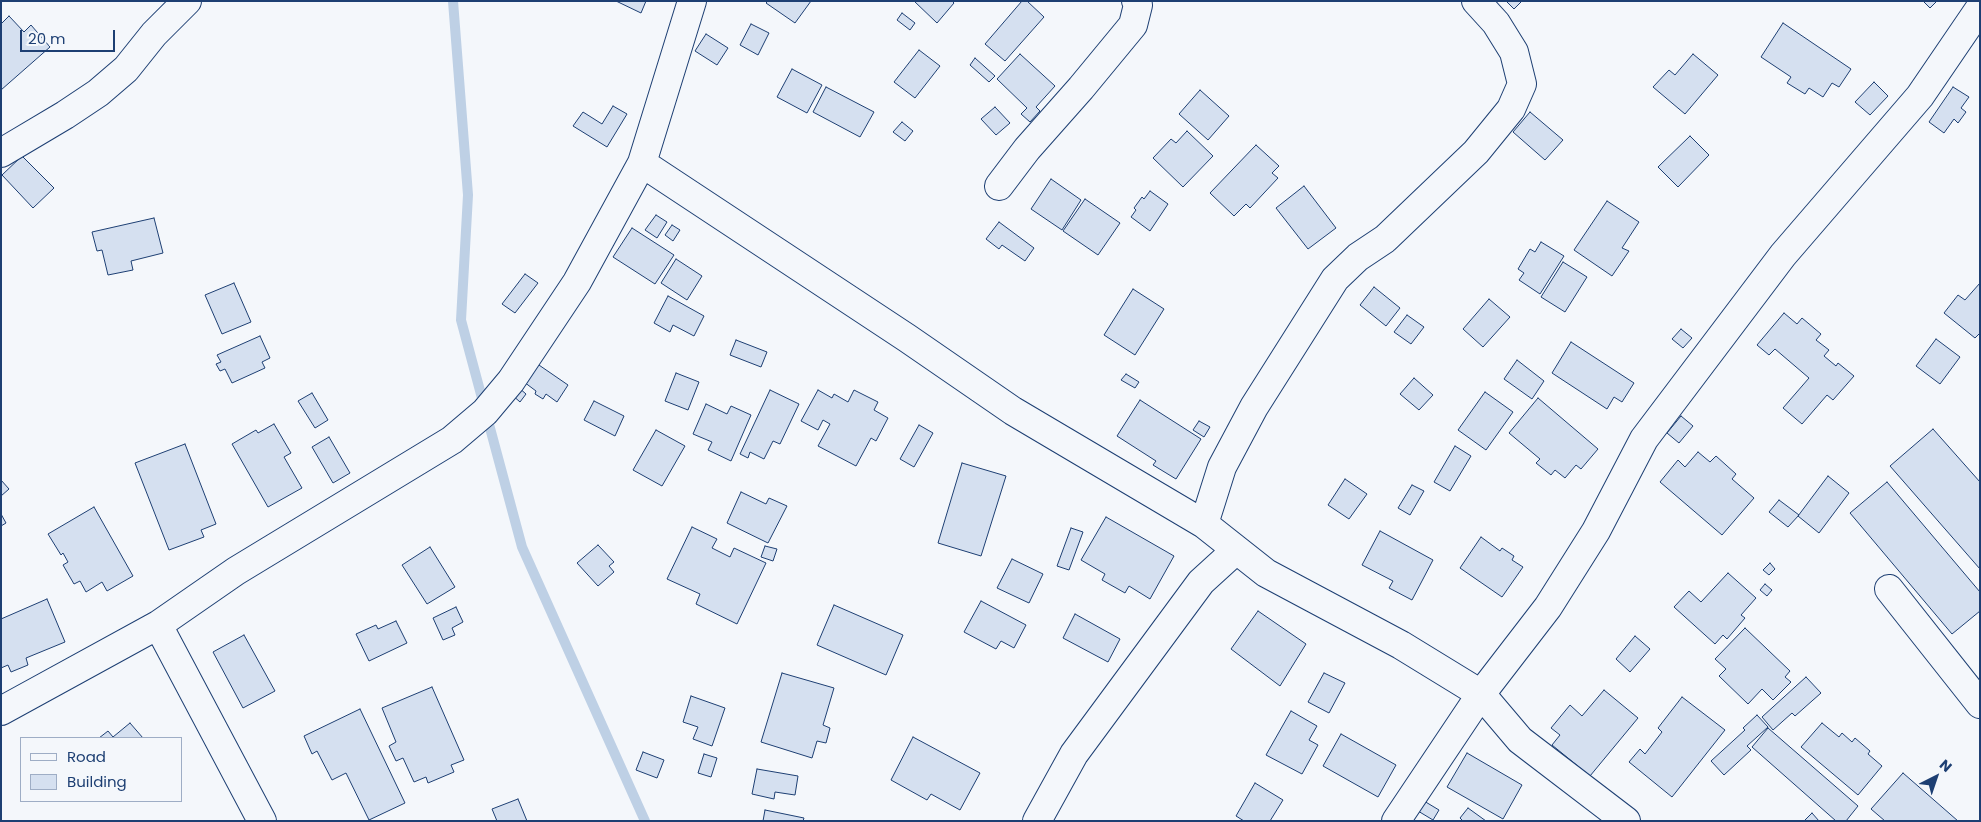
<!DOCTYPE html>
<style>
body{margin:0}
#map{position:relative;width:1981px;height:822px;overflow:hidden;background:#f4f7fb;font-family:Poppins,sans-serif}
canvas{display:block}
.frame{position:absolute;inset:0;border:2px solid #1d3f73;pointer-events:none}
.legend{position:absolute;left:20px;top:737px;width:162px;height:65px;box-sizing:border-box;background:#f4f7fb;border:1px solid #9eadc5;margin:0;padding:6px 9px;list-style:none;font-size:15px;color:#1d3f73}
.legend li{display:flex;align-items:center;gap:10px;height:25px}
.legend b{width:25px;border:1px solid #9eadc5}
.north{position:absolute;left:1911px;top:752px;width:50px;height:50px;-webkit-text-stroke:4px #f4f7fb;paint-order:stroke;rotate:41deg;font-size:14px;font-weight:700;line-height:20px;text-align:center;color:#1d3f73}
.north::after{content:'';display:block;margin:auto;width:18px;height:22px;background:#1d3f73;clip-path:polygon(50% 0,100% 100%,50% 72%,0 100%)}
.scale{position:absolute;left:20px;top:30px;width:95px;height:22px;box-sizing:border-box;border:2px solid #1d3f73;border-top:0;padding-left:6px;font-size:15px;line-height:18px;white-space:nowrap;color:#1d3f73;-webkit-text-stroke:4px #f4f7fb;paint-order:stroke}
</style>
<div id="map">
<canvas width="1981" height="822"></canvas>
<div class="frame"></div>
<ul class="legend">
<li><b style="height:6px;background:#f4f7fb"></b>Road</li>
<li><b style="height:14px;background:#d5e0f0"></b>Building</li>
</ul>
<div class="north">N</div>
<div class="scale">20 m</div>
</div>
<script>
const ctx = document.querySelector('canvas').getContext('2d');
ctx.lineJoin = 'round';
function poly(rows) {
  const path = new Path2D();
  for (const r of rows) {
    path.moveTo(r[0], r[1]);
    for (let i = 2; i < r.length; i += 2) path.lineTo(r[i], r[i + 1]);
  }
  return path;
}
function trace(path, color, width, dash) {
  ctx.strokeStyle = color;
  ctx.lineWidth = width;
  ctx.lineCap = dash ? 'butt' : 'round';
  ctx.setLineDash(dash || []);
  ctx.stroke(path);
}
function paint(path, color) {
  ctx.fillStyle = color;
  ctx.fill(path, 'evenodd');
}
const stream = poly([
 [453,1,468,195,461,320,522,547,645,821]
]);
const building = poly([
 [616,1,646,1,641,13,616,1],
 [768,1,811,1,795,23,766,3,768,1],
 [914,1,952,1,954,3,937,23,914,1],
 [1022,1,1027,1,1044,17,1005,61,985,44,1022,1],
 [1506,1,1522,1,1514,9,1506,1],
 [1923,1,1937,1,1930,8,1923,1],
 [902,13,915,23,910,30,897,20,902,13],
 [9,16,24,32,31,25,50,47,1,90,1,24,9,16],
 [1783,23,1851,69,1839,87,1832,83,1823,97,1809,88,1805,94,1787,83,1791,77,1761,57,1783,23],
 [751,24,769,33,758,55,740,45,751,24],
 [706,34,728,48,717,65,695,51,706,34],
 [919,50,940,66,915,98,894,82,919,50],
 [1020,54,1055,86,1036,107,1040,111,1030,122,1021,114,1027,108,997,79,1020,54],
 [1693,54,1718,75,1685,114,1653,87,1669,70,1675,75,1693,54],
 [975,58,995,76,989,82,970,65,975,58],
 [792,69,822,85,807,113,777,97,792,69],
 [1874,82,1888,96,1870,115,1855,102,1874,82],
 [826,87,874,112,860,137,813,112,826,87],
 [1953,87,1969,97,1961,108,1966,112,1958,123,1954,119,1944,133,1929,122,1953,87],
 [1200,90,1229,116,1208,140,1179,114,1200,90],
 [613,106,627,114,607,147,573,126,583,112,602,124,613,106],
 [995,107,1010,123,996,135,981,119,995,107],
 [1530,112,1563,140,1545,160,1513,132,1530,112],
 [902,122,913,131,905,141,893,132,902,122],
 [1187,131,1213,156,1183,187,1153,158,1171,139,1176,143,1187,131],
 [1690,136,1709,155,1678,187,1658,167,1690,136],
 [1256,145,1279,166,1272,173,1278,178,1250,208,1246,204,1234,216,1210,193,1256,145],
 [22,156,54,188,33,208,2,175,22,156],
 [1051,179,1081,200,1062,230,1031,209,1051,179],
 [1304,186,1336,228,1308,249,1276,208,1304,186],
 [1150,191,1168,204,1150,231,1131,217,1136,210,1134,208,1142,197,1144,199,1150,191],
 [1085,199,1120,223,1098,255,1063,231,1085,199],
 [1607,201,1639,222,1622,248,1629,251,1612,276,1574,250,1607,201],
 [656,215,667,222,657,238,645,230,656,215],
 [154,218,163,253,131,261,133,270,108,275,102,250,97,251,92,232,154,218],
 [999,222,1034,248,1025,261,1002,245,999,249,986,239,999,222],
 [672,225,680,230,673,241,665,235,672,225],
 [632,228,674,255,655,284,613,257,632,228],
 [1541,242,1564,256,1540,294,1519,280,1524,273,1518,269,1530,249,1535,252,1541,242],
 [676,259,702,276,687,300,661,283,676,259],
 [1563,262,1587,277,1565,312,1541,297,1563,262],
 [525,274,538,283,515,313,502,304,525,274],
 [234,283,251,322,222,334,205,295,234,283],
 [1980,283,1980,333,1975,338,1944,313,1958,295,1965,300,1980,283],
 [1374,287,1400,308,1386,326,1360,305,1374,287],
 [1133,289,1164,309,1135,355,1104,335,1133,289],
 [668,296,704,316,694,336,673,325,670,332,654,323,668,296],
 [1489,299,1510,317,1483,347,1463,329,1489,299],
 [1784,313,1797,324,1802,318,1821,334,1816,340,1829,350,1824,356,1836,366,1838,363,1854,376,1833,400,1827,395,1802,424,1783,408,1809,378,1775,349,1769,355,1757,345,1784,313],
 [1407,315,1424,327,1411,344,1394,332,1407,315],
 [1681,329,1692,338,1683,348,1672,339,1681,329],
 [260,336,270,358,262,362,265,368,232,383,225,369,220,371,216,364,221,362,217,355,260,336],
 [1936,339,1960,357,1940,384,1916,366,1936,339],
 [736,340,767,352,761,367,730,355,736,340],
 [1571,342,1634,383,1622,402,1614,397,1607,409,1552,373,1571,342],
 [1517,360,1544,381,1532,399,1504,379,1517,360],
 [536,363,568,385,557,402,546,394,543,399,535,394,536,391,524,382,536,363],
 [676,373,699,382,688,410,665,401,676,373],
 [1126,374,1139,382,1135,388,1121,380,1126,374],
 [1414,378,1433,395,1419,410,1400,394,1414,378],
 [518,387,526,394,520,402,511,394,518,387],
 [770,390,799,404,780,444,773,441,764,459,750,452,748,458,740,454,770,390],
 [818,390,832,398,834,394,848,402,854,390,878,402,874,410,888,418,876,441,871,438,856,466,818,446,830,424,823,420,818,430,801,421,818,390],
 [1485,392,1513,412,1486,450,1458,430,1485,392],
 [312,393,328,420,315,428,298,401,312,393],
 [1538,398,1598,449,1581,469,1576,465,1565,478,1555,470,1551,475,1536,463,1540,459,1509,433,1538,398],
 [1140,400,1201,439,1176,479,1153,465,1156,461,1117,436,1140,400],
 [594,401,624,416,615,436,584,420,594,401],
 [706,404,727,414,731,406,751,415,731,461,708,450,712,442,693,434,706,404],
 [1681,416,1693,426,1679,443,1667,433,1681,416],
 [1199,421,1210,427,1204,437,1193,430,1199,421],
 [274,424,291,453,284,457,302,488,268,507,232,444,256,430,258,433,274,424],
 [919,425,933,433,914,467,900,459,919,425],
 [1933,429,1980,482,1980,569,1890,466,1933,429],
 [656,430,685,446,662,486,633,470,656,430],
 [329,437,350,473,333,483,312,447,329,437],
 [185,444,216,524,201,530,204,537,169,550,135,463,185,444],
 [1455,446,1471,456,1450,491,1434,482,1455,446],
 [1698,452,1710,462,1716,456,1736,474,1732,479,1754,498,1722,535,1660,482,1678,460,1685,467,1698,452],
 [962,463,1006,476,981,556,938,543,962,463],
 [1828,476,1849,493,1819,533,1798,516,1828,476],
 [1345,479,1367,494,1349,519,1328,505,1345,479],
 [1,480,9,489,1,496,1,480],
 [1887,482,1980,592,1980,611,1952,634,1850,513,1887,482],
 [1412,485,1424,491,1410,515,1398,508,1412,485],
 [741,492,766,504,769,498,787,506,768,543,727,523,741,492],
 [1779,500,1799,515,1788,527,1769,512,1779,500],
 [94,507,133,576,107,591,102,582,86,592,80,581,74,584,63,565,68,562,63,553,61,555,48,534,94,507],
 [1,514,6,523,1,526,1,514],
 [1106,517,1174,556,1150,599,1129,586,1125,593,1102,580,1105,574,1081,560,1106,517],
 [692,527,717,539,712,548,730,557,734,548,766,563,737,624,696,604,700,594,667,579,692,527],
 [1071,528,1083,532,1069,570,1057,566,1071,528],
 [1380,531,1433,560,1412,600,1389,588,1393,581,1362,565,1380,531],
 [1481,537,1500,551,1502,548,1514,556,1512,560,1523,567,1502,597,1460,568,1481,537],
 [598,545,614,562,609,566,614,572,598,586,577,563,598,545],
 [765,546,777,549,773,561,761,557,765,546],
 [430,547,455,587,427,604,402,565,430,547],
 [1012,559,1043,574,1029,603,997,588,1012,559],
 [1770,563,1775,569,1769,575,1763,570,1770,563],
 [1728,573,1756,598,1741,615,1745,618,1727,639,1723,635,1715,644,1674,607,1689,591,1701,602,1728,573],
 [1765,584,1772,590,1767,596,1760,590,1765,584],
 [47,599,65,642,26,658,28,665,11,672,8,665,1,668,1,619,47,599],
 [981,601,1026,625,1014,648,1001,641,996,649,964,632,981,601],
 [834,605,903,635,886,675,817,645,834,605],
 [456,607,463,622,452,628,455,635,443,640,433,618,456,607],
 [1258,611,1306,644,1280,686,1231,649,1258,611],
 [1075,614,1120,639,1108,662,1063,638,1075,614],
 [396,621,407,643,369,661,356,634,376,625,378,629,396,621],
 [1745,628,1790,671,1785,677,1791,682,1773,700,1762,689,1748,704,1719,676,1726,669,1715,659,1745,628],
 [244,635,275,691,243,708,213,652,244,635],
 [1635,636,1650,649,1630,672,1616,659,1635,636],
 [782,673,834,688,823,725,830,728,826,743,817,741,812,758,761,742,782,673],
 [1324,673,1345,683,1329,713,1308,702,1324,673],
 [1806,677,1821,693,1795,716,1792,713,1773,730,1762,717,1806,677],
 [432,687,464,760,451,765,454,772,428,783,426,777,414,782,403,758,396,761,389,746,396,742,382,708,432,687],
 [1604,690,1638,718,1590,776,1552,745,1560,735,1551,728,1570,705,1582,716,1604,690],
 [691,696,725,708,712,746,693,739,698,727,683,722,691,696],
 [1682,697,1725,730,1672,797,1629,762,1640,749,1645,754,1662,732,1658,728,1682,697],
 [360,709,405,803,369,820,346,773,332,780,317,751,312,754,304,736,360,709],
 [1291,711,1317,726,1309,740,1318,745,1302,774,1266,755,1291,711],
 [1757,715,1768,727,1747,746,1751,750,1724,775,1711,761,1745,730,1743,728,1757,715],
 [130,723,143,738,99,738,108,731,113,737,130,723],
 [1822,723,1839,737,1842,733,1852,742,1855,738,1870,751,1868,754,1882,766,1858,795,1801,747,1822,723],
 [1768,728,1858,806,1846,821,1836,821,1752,747,1768,728],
 [1341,734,1396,765,1378,797,1323,766,1341,734],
 [913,737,980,773,960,810,931,794,927,800,891,780,913,737],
 [643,752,664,760,657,778,636,770,643,752],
 [1467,753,1522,785,1503,819,1447,787,1467,753],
 [704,754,717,758,711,777,698,773,704,754],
 [757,769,798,776,795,795,775,792,774,799,752,794,757,769],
 [1903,773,1958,821,1885,821,1871,809,1903,773],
 [1255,783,1283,800,1270,821,1244,821,1236,816,1255,783],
 [518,799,527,821,497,821,492,809,518,799],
 [1424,801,1439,810,1433,820,1418,811,1424,801],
 [1468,808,1486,821,1463,821,1460,818,1468,808],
 [765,810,804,818,803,821,763,821,765,810],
 [1812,813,1819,821,1804,821,1812,813]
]);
const minor = poly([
 [1,153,65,115,98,93,126,69,154,34,187,1],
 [642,163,907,338,1013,411,1204,524,1266,573,1401,645,1481,694,1520,740,1626,821],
 [999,186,1027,149,1081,88,1133,25,1138,5,1136,1],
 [1204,524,1222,467,1254,407,1335,279,1358,257,1385,239,1476,152,1511,109,1522,84,1514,52,1496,23,1476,1],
 [1889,589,1980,704],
 [158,625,262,821],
 [1,711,158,625,236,571,452,440,485,412,511,381,577,282,642,163,692,1],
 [1037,821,1074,754,1201,582,1235,551],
 [1396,821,1481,694,1548,607,1596,531,1644,439,1783,255,1920,96,1980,8]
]);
trace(stream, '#bed0e5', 10);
paint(building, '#d5e0f0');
trace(building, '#1d3f73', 1);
trace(minor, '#1d3f73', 30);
trace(minor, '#f4f7fb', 28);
</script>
